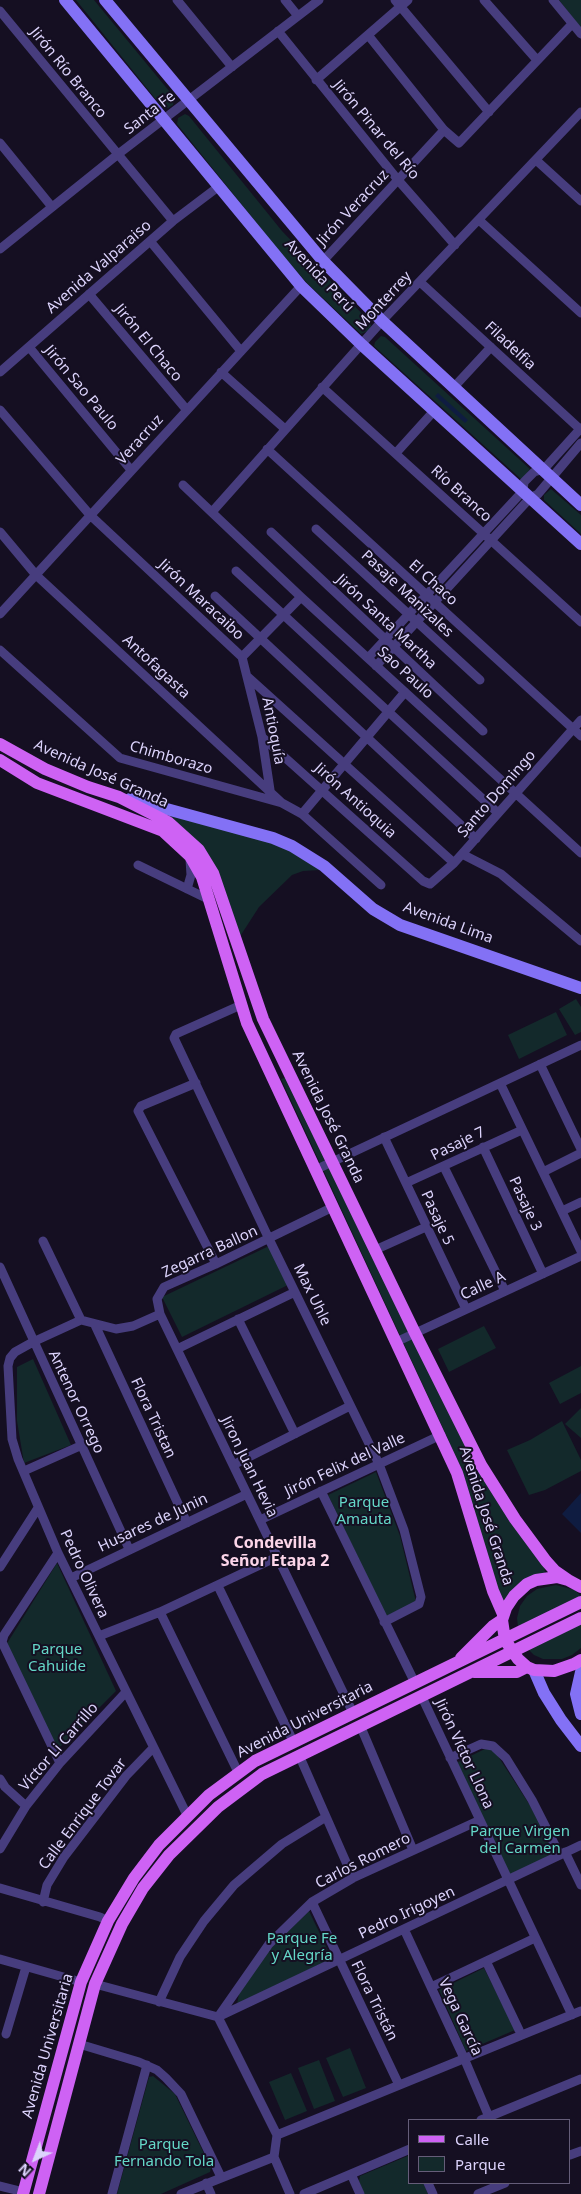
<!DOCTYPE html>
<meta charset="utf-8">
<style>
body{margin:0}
#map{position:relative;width:581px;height:2194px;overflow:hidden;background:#150f22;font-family:"Noto Sans",sans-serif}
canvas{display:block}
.legend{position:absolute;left:408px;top:2119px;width:162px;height:65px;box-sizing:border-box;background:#150f22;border:1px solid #655d79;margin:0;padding:6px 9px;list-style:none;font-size:15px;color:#dcd3fc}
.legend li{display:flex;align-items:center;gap:10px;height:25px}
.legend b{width:25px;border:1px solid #655d79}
.north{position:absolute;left:10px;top:2134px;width:50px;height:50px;-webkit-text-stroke:4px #150f22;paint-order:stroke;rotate:223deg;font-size:14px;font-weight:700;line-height:20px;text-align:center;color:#dcd3fc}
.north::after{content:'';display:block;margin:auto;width:18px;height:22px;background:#dcd3fc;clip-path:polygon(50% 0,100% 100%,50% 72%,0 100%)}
</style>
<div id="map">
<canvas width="581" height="2194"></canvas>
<ul class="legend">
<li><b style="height:6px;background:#ce62f4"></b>Calle</li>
<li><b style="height:14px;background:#13292b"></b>Parque</li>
</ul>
<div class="north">N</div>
</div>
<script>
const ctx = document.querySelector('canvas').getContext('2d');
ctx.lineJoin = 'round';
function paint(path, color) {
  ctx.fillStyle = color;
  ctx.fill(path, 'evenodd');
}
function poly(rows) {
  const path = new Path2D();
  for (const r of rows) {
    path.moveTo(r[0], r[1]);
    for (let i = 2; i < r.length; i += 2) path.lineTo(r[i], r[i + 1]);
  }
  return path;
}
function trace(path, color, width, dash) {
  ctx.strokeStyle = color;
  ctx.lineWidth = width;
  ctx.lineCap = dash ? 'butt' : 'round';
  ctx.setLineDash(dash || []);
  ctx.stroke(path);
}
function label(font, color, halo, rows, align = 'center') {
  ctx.font = font + ' "Noto Sans",sans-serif';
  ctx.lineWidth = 4;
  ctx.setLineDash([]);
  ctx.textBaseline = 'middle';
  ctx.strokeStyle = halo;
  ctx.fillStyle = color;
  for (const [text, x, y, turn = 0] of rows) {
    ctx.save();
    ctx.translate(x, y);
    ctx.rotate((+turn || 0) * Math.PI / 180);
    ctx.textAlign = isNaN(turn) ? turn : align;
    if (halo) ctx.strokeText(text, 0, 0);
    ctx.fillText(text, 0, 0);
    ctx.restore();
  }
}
const green = poly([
 [76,0,94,0,174,97,173,105,168,108,162,107],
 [559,0,581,0,581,28],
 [185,114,189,116,282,231,371,323,371,326,368,331,361,334,307,283,279,251,177,124,178,118],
 [381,336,385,337,530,469,524,477,521,479,374,346,375,342],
 [551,489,581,515,581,534,544,500,544,495],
 [166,816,180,817,282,844,320,870,303,871,292,875,259,907,239,938,226,900],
 [576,999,581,1007,581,1032,575,1035,559,1009],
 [556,1012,567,1035,519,1059,508,1035],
 [287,1077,443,1397,544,1565,545,1573,503,1605,448,1439,281,1079],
 [269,1246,288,1285,182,1337,162,1297],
 [484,1326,496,1348,449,1372,438,1349],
 [33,1359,71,1445,24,1463,17,1421,17,1367],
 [581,1366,581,1393,560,1404,549,1383],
 [581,1408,581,1438,565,1424],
 [562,1421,581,1460,581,1471,545,1490,529,1495,507,1450,530,1440],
 [376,1472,400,1536,416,1602,386,1616,328,1495],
 [57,1563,116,1691,56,1751,6,1645],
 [556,1585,575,1590,581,1596,518,1627,517,1618,520,1606,527,1596,537,1589],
 [581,1622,581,1648,572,1655,562,1659,543,1659,534,1655,527,1648],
 [489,1747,494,1750,531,1807,556,1853,509,1875,454,1764],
 [309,1911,331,1957,329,1960,237,2004,239,1994,265,1954],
 [484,1968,515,2030,466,2051,439,1990],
 [350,2048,366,2088,343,2097,326,2058],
 [319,2060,335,2101,314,2109,298,2068],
 [291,2073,307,2111,285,2120,269,2082],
 [153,2076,175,2094,211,2168,210,2172,161,2194,117,2194,149,2077],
 [410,2155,410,2183,424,2183,428,2194,364,2194,359,2181,360,2176]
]);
const water = poly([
 [438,393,468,420,465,423,435,396],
 [581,1493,581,1533,562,1514]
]);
const street = poly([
 [177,0,232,67],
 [285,0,298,16],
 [395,0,489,112],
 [484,0,537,60],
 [553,0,581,34],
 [0,11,173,221],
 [278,31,398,180,455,245],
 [368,35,444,130,459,143,572,24],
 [316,80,408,0],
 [0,143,52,207],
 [536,160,581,201],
 [479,220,581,313],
 [150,241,240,350],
 [0,249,117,155,319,0],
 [323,261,444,130],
 [420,282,581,430],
 [89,294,186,409],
 [29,347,131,470],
 [0,372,173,221,218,187],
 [221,372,285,429],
 [322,387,581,622],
 [454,387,491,347],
 [0,410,90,515,242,657,262,737,270,790],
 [267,449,581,736],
 [396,453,434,411],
 [183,485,301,597,581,853],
 [212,512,382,321,581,112],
 [316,529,480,680],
 [0,532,36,575,282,803,302,814,381,885],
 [271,532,483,731],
 [236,571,498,813],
 [215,596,476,839],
 [0,614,301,286],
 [0,650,120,758,282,803],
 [242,657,301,597],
 [368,658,523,491,524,482,534,472,544,469,581,428],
 [376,666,530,498,538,494,581,443],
 [248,677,454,863],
 [262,737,423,881,430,884,454,863,581,720],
 [302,814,405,692],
 [462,854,501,874,581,941],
 [138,865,210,900],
 [187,889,191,875,190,859],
 [241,1005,176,1034,174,1038,269,1239,379,1464,404,1530,421,1597,419,1604,384,1622],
 [540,1064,581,1149],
 [196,1083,141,1106,138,1111,216,1264],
 [500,1083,581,1251],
 [384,1137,466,1309],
 [483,1147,543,1274],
 [444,1167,505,1291],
 [315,1170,581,1045],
 [543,1172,581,1153],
 [406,1183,522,1130],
 [562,1211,581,1202],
 [43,1241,81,1320],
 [375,1250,426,1227],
 [0,1267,129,1549],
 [160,1314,353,1713],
 [238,1319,295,1434],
 [95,1325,187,1523],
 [396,1342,581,1256],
 [177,1349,295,1292],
 [233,1465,350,1406],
 [24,1471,80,1446],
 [321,1491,415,1683],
 [260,1520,441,1435],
 [58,1553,4,1635,2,1642,60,1763],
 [0,1567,38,1508],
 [71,1578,247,1494],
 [218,1586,293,1741],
 [160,1612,238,1772],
 [99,1636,160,1612,277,1557],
 [421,1695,572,2015],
 [360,1725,413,1850],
 [299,1755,353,1878],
 [450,1758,481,1744,493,1746,506,1758,532,1800,560,1855],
 [0,1779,5,1787,26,1806],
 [187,1815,58,1553,18,1459,12,1439,8,1366,10,1358,15,1352,33,1342,81,1320,116,1329,133,1326,160,1314,157,1299,164,1287,216,1264,333,1207],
 [0,1849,26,1806,60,1763,126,1692],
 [565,1852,581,1885],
 [0,1888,100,1917,108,1921],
 [43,1902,47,1885,64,1857,126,1776,153,1748],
 [312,1902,399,2085],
 [404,1929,464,2058,489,2117],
 [0,1959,81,1982],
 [486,1961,519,2030],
 [95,1984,218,2017,277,2135],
 [431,1987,535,1938],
 [159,2002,180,1957,204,1921,234,1885,282,1844,326,1817],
 [218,2017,581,1845],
 [218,2017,269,1944,312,1902,353,1878,480,1820],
 [6,2034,26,1967],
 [79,2044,139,2062,157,2070,166,2078,181,2094,221,2177],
 [481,2120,581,2079],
 [277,2135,581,2011],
 [277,2135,274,2157,290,2194],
 [570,2155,581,2151],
 [351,2174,360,2194],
 [206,2183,211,2194],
 [428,2183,433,2194],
 [0,2186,24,2192],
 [112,2194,147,2065],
 [181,2194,274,2157],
 [304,2194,410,2149],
 [478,2194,505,2183]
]);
const secondary = poly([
 [65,0,301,286,362,345,581,544],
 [105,0,323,261,382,321,581,505],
 [130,799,273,838,292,846,324,866,373,909,400,925,581,988],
 [534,1670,544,1693,561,1720,581,1746],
 [581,1672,576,1694,581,1714]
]);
const primary = poly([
 [0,744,45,769,88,787,119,797,168,822,199,850,213,873,263,1019,415,1333,481,1465,515,1519,546,1561,555,1571,568,1580],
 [0,760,37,783,163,831,190,856,202,877,247,1023,457,1473,493,1591,503,1614],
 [581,1587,568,1580,557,1577,536,1580,527,1584,514,1596,506,1608,502,1620,505,1640,518,1659,527,1667,534,1670,554,1671,574,1664,581,1660],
 [461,1658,493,1626,502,1620],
 [474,1672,517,1672,527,1667],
 [23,2194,81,1982,108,1921,134,1878,159,1845,209,1795,255,1761,581,1602],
 [39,2194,95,1984,122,1924,143,1888,169,1855,218,1807,262,1774,581,1618]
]);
const streetNames = [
 ["Jirón Río Branco",68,73,51],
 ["Santa Fe",150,113,-38],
 ["Jirón Pinar del Río",376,130,50],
 ["Jirón Veracruz",353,208,-47],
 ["Avenida Valparaiso",99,267,-41],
 ["Avenida Perú",319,276,47],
 ["Monterrey",384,301,-47],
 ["Jirón El Chaco",148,343,50],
 ["Filadelfia",510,346,43],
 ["Jirón Sao Paulo",81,388,50],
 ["Veracruz",140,440,-48],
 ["Río Branco",461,494,42],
 ["El Chaco",433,583,42],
 ["Pasaje Manizales",407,594,43],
 ["Jirón Maracaibo",201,600,43],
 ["Jirón Santa Martha",386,622,43],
 ["Antofagasta",156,667,43],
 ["Sao Paulo",405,673,42],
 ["Antioquía",273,731,79],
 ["Chimborazo",171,758,16],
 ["Avenida José Granda",101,774,24],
 ["Santo Domingo",497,794,-49],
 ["Jirón Antioquia",355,801,42],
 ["Avenida Lima",448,923,20],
 ["Avenida José Granda",328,1117,64],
 ["Pasaje 7",458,1144,-26],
 ["Pasaje 3",525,1204,65],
 ["Pasaje 5",437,1218,65],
 ["Zegarra Ballon",210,1252,-25],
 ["Calle A",483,1286,-25],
 ["Max Uhle",312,1295,64],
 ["Antenor Orrego",76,1402,65],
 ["Flora Tristan",153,1418,65],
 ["Jirón Felix del Valle",345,1465,-25],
 ["Jiron Juan Hevia",249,1467,64],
 ["Avenida José Granda",486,1516,72],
 ["Husares de Junin",153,1523,-25],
 ["Pedro Olivera",84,1574,65],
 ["Avenida Universitaria",305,1720,-27],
 ["Víctor Li Carrillo",59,1747,-49],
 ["Jirón Víctor Llona",464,1754,65],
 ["Calle Enrique Tovar",83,1814,-53],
 ["Carlos Romero",363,1861,-27],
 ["Pedro Irigoyen",407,1913,-25],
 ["Flora Tristán",374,2001,64],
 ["Vega García",460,2017,65],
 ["Avenida Universitaria",48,2046,-74]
];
const parkNames = [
 ["Parque",364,1503],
 ["Amauta",364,1520],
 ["Parque",57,1650],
 ["Cahuide",57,1667],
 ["Parque Virgen",520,1832],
 ["del Carmen",520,1849],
 ["Parque Fe",302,1939],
 ["y Alegría",302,1956],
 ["Parque",164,2145],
 ["Fernando Tola",164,2162]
];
const neighbourhoodNames = [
 ["Condevilla",275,1543],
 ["Señor Etapa 2",275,1561]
];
paint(green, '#13292b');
paint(water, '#0f1c41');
trace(street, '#473d7e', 9);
trace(secondary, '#8371f5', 12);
trace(primary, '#ce62f4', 12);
label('15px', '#dcd3fc', '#150f22', streetNames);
label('15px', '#64d7c7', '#150f22', parkNames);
label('bold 16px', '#fcd5e9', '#150f22', neighbourhoodNames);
</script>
